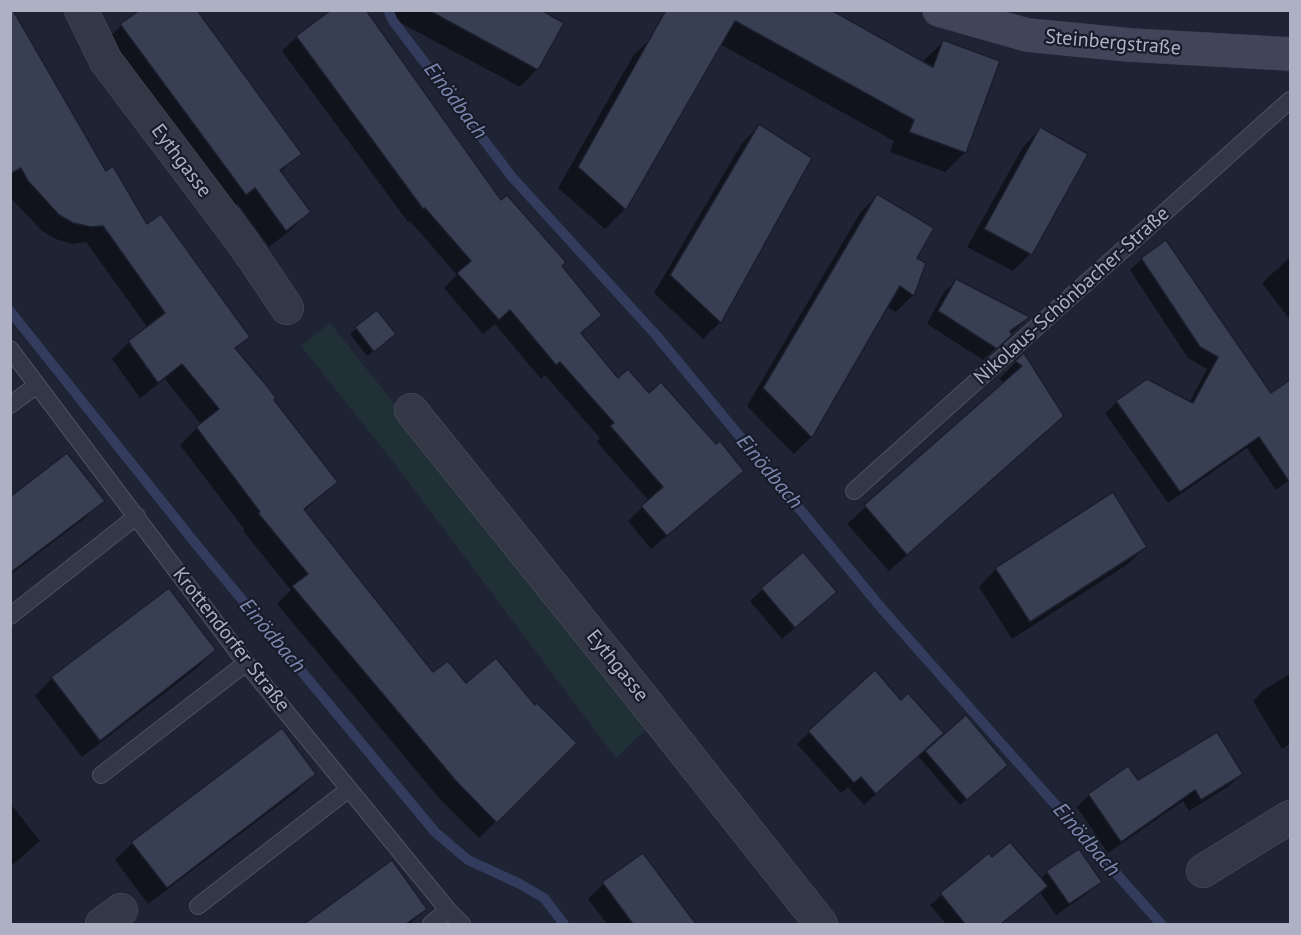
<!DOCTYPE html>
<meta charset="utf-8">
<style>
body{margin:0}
#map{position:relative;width:1301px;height:935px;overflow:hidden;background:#1f2435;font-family:"PT Sans",sans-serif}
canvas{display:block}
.frame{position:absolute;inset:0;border:12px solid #adb1c3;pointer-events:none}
</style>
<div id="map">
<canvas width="1301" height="935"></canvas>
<div class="frame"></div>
</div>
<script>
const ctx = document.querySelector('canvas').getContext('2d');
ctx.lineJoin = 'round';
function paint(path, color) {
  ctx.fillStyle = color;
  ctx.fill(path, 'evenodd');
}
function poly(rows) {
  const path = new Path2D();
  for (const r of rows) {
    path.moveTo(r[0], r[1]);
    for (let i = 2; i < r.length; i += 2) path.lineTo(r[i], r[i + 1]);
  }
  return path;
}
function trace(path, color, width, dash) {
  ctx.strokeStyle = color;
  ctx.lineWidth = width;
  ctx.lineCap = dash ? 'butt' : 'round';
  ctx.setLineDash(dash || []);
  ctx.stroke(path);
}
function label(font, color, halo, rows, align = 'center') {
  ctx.font = font + ' "PT Sans",sans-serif';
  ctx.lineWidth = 4.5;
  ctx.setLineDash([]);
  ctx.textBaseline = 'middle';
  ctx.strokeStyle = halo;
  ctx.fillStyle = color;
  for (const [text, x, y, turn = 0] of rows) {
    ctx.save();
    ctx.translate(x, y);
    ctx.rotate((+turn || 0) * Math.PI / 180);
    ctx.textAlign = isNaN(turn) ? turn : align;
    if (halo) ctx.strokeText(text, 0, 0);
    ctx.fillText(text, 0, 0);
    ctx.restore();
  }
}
const green = poly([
 [330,323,633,705,648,727,616,758,399,469,301,346]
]);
const shadow = poly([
 [10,10,105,173,147,226,248,337,234,350,336,482,304,511,433,674,535,707,575,743,479,838,439,798,277,604,291,590,243,531,244,529,180,445,201,424,165,379,140,398,112,359,129,342,148,328,86,242,73,244,56,239,42,231,11,198],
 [142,10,300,153,280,173,309,212,292,229,269,247,238,204,229,211,104,42,121,26],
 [385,10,538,10,537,69,520,87,384,14],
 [696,10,922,62,943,42,965,152,945,172,890,152,894,141,720,44,625,209,605,229,558,188,633,56,653,36],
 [297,37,501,202,560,266,600,315,580,334,618,380,727,485,651,549,628,521,649,501,597,442,600,438,545,375,541,379,495,324,483,334,444,288,457,275,410,221,408,222,282,51],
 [759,126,720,322,703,339,654,293,742,143],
 [1040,129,1030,254,1013,271,967,247,1023,147],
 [877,195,915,258,913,295,896,312,887,307,811,437,794,454,747,406,860,213],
 [1290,257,1290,320,1262,283],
 [1142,259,1271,396,1290,382,1290,480,1276,490,1247,448,1168,503,1105,413,1117,402,1189,403,1207,369,1188,358,1130,270],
 [957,280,1028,318,983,360,927,324,944,292],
 [376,312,388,340,367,356,350,334],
 [1023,355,1044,433,889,571,847,524,1005,383,999,379],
 [10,499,103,501,85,518,10,575],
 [1146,546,1128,564,1012,639,979,587,996,569],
 [802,554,823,604,782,639,750,601],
 [214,650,197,668,82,757,35,696,52,678],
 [875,673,932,747,1000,771,960,805,918,756,864,805,848,787,841,793,797,744],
 [1290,674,1290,744,1282,749,1253,701,1265,689],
 [314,774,297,791,148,904,115,860,132,843],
 [1241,774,1229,786,1189,811,1183,801,1108,853,1077,807,1089,795,1138,782],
 [10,803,40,841,10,867],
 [643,855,695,924,607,924,588,899,603,884],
 [989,855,991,859,1040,880,1047,872,1100,881,1088,893,1056,915,1040,892,1001,924,946,924,930,905],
 [392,862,425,909,410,924,306,924]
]);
const stream = poly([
 [388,10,393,21,512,177,656,335,883,610,1161,924],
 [10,311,195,543,435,832,468,860,518,883,544,898,564,924]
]);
const building = poly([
 [10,10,13,10,106,171,113,166,147,224,161,214,250,337,235,348,267,386,276,398,274,400,338,482,304,509,433,672,448,661,466,683,496,658,535,705,537,703,577,743,497,823,456,781,292,586,308,574,258,513,260,512,196,427,219,409,182,364,158,383,128,341,165,313,103,226,91,227,73,223,59,215,28,181,21,168,10,174,10,10],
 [140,10,197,10,302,154,280,170,311,212,286,231,255,188,246,195,120,24,140,10],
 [331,10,366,10,501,200,507,195,566,262,562,266,602,315,581,333,618,378,628,369,649,393,661,382,716,444,720,441,744,471,667,536,641,506,663,487,610,426,614,423,560,362,556,365,510,310,499,320,457,273,471,261,425,208,423,209,296,36,331,10],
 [428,10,541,10,564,23,538,70,428,10],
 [666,10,831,10,933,67,943,40,1000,61,966,153,909,132,914,120,735,21,626,210,578,167,666,10],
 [759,124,812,158,721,323,670,275,759,124],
 [1040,127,1088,154,1032,255,984,229,1040,127],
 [877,194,934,228,917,258,926,263,914,296,900,286,812,438,763,388,877,194],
 [1166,240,1271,393,1290,380,1290,483,1259,437,1180,492,1116,401,1147,379,1193,403,1218,357,1200,347,1141,258,1166,240],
 [956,279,1030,317,1010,331,1012,335,997,349,938,311,956,279],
 [377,310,396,334,374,352,355,327,377,310],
 [1024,353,1064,416,907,555,864,505,1022,366,1015,361,1024,353],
 [67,453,105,501,10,573,10,497,67,453],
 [1113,492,1147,547,1030,622,995,568,1113,492],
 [803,552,837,592,795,628,761,588,803,552],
 [169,588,216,650,100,741,51,677,169,588],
 [875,670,901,700,908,693,944,733,876,794,861,777,854,783,808,731,875,670],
 [966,715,1008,765,967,800,925,751,966,715],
 [282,728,316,774,167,888,131,842,282,728],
 [1217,732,1243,774,1201,800,1195,790,1121,842,1088,794,1128,766,1138,780,1217,732],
 [1010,842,1048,886,1001,924,965,924,940,893,989,853,992,857,1010,842],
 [1079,849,1102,882,1069,904,1046,871,1079,849],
 [643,853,696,924,633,924,602,882,643,853],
 [392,860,427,909,406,924,304,924,392,860]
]);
const lane = poly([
 [10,349,246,663,448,910,462,924],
 [10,405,37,385],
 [854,491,1290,100],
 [10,616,137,516],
 [101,775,246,663],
 [198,906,349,789],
 [431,924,448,910]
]);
const street = poly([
 [81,10,106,61,244,244,287,308],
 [411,410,635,689,821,924],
 [1203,871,1290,817],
 [102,924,121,910]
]);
const secondary = poly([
 [939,10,1027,35,1130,45,1290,54]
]);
const streetNames = [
 ["Steinbergstraße",1113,43,5],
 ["Eythgasse",181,161,53],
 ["Nikolaus-Schönbacher-Straße",1072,296,-42],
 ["Krottendorfer Straße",231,640,52],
 ["Eythgasse",617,666,51]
];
const waterNames = [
 ["Einödbach",455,101,53],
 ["Einödbach",769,472,50],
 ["Einödbach",272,636,50],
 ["Einödbach",1086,840,49]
];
paint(green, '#213036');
paint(shadow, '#0007');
trace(stream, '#333c5d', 10);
paint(building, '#393f53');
trace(building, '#1a1e2c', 1.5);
trace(lane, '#4d5161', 18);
trace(street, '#4d5161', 34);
trace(secondary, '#3c404f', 34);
trace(lane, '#333746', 16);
trace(street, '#333746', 33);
trace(secondary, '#414559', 33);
label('20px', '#adb1c3', '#181c2a', streetNames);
label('italic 21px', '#7d89b0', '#181c2a', waterNames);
</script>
